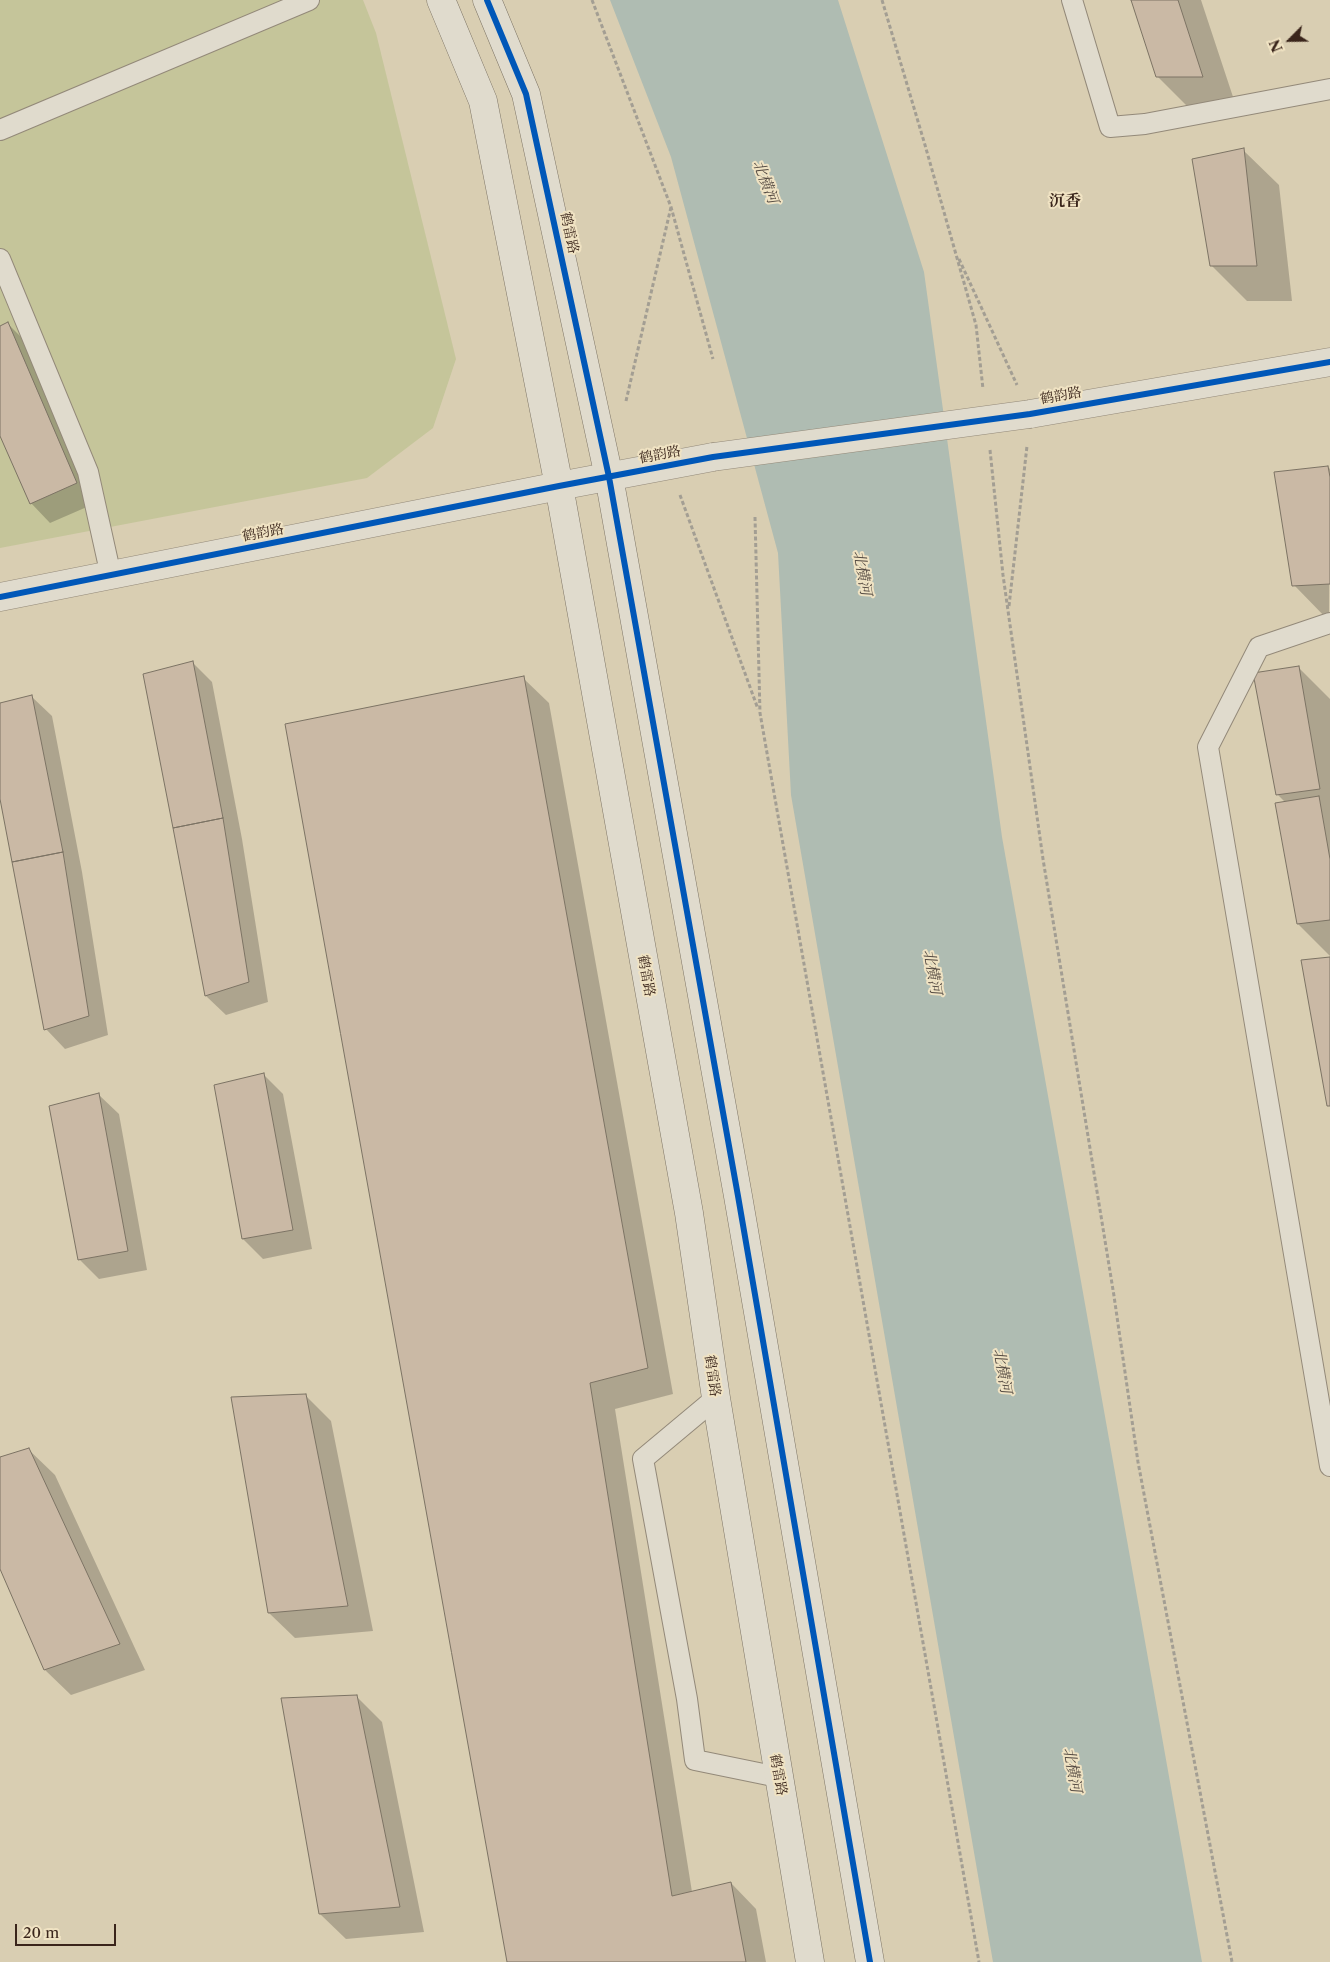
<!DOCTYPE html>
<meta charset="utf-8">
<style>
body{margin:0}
#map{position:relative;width:1330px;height:1962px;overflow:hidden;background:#d9ceb2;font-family:"Libre Caslon Text",serif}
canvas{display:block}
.north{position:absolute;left:1265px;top:15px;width:50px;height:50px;-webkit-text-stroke:4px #f0e3c3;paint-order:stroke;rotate:247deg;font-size:14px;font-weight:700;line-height:20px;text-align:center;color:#3a251b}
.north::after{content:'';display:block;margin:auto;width:18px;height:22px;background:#3a251b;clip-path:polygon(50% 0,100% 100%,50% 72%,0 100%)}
.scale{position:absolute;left:15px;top:1924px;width:101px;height:22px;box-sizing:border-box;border:2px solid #3a251b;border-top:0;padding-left:6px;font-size:15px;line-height:18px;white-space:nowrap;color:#3a251b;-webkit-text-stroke:4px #f0e3c3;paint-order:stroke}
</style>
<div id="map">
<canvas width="1330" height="1962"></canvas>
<div class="north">N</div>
<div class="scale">20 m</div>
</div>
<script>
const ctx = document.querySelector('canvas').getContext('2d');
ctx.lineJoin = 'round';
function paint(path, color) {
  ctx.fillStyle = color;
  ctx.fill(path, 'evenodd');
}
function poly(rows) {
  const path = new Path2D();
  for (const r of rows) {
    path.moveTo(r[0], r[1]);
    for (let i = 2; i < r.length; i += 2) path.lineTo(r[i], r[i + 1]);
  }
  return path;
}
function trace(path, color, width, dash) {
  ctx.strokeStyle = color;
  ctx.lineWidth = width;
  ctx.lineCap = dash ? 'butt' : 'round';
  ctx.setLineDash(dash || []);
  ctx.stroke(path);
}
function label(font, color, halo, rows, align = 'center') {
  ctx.font = font + ' "Libre Caslon Text","Noto Serif SC",serif';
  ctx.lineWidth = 4;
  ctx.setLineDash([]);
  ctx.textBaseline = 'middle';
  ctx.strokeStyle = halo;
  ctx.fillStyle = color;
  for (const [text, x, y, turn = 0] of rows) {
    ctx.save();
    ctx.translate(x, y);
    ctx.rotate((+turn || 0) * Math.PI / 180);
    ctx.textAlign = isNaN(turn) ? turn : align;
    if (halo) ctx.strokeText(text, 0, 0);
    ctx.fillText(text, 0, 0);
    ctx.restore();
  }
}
const green = poly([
 [0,0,363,0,376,33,456,359,433,428,367,478,0,548]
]);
const water = poly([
 [610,0,838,0,924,272,1002,837,1202,1962,993,1962,791,795,778,553,671,157]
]);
const shadow = poly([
 [1132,0,1201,0,1238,112,1193,112,1157,76],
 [1243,150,1279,185,1292,301,1247,301,1211,265],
 [8,324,27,343,96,503,50,523,31,503,0,433,0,327],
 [1328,467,1330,469,1329,621,1294,585],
 [193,663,212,682,242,839,268,1002,226,1015,206,996],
 [1298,667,1330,699,1330,956,1298,924,1285,802,1277,794],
 [523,678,549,703,673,1394,615,1409,692,1892,731,1883,756,1909,766,1962,508,1962],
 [32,697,52,716,82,872,108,1035,65,1049,46,1029,0,793,0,705],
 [263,1074,283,1094,312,1249,263,1259,243,1239,215,1086],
 [99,1095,119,1114,147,1270,99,1279,79,1259],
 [305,1395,331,1421,373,1631,295,1638,269,1613],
 [29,1450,55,1475,145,1670,71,1695,45,1670,0,1566,0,1458],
 [356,1696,382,1722,424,1932,346,1939,320,1914]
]);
const building = poly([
 [1131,0,1178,0,1203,77,1156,77,1131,0],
 [1244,148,1257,266,1210,266,1192,159,1244,148],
 [8,322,77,483,30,504,0,436,0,326,8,322],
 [1328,466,1330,477,1330,584,1292,586,1274,472,1328,466],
 [193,661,223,818,173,828,143,674,193,661],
 [1299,666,1320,789,1276,795,1253,673,1299,666],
 [524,676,648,1368,590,1383,672,1896,731,1882,746,1962,507,1962,285,724,524,676],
 [32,695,63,852,12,862,0,799,0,703,32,695],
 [1319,796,1330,859,1330,920,1297,924,1275,803,1319,796],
 [223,818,249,982,205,996,173,828,223,818],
 [63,852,89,1016,44,1030,12,862,63,852],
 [1330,957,1330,1106,1327,1106,1301,960,1330,957],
 [264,1073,293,1230,242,1239,214,1085,264,1073],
 [99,1093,128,1251,78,1260,49,1106,99,1093],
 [306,1394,348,1606,268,1613,231,1397,306,1394],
 [29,1448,120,1644,44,1670,0,1569,0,1457,29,1448],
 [357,1695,400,1907,319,1914,281,1698,357,1695]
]);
const path = poly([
 [592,0,671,207,713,359],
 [882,0,925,145,976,325,983,389],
 [959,259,1017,385],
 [626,401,671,207],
 [990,450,1003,575,1043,859,1114,1296,1138,1462,1232,1962],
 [680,495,758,709],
 [755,517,760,713,979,1962],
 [1009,606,1027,446]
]);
const lane = poly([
 [1072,0,1110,127,1145,124,1330,89],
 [0,130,309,0],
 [0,259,88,472,111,576],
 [1330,623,1259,647,1208,747,1330,1466],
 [716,1398,643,1459,687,1699,695,1760,778,1777]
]);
const street = poly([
 [1030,414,1330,362],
 [0,597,559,486,713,457]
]);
const secondary = poly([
 [441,0,483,101,559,486,689,1213,716,1398,810,1962],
 [487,0,526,94,609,477,738,1196,870,1962]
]);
const streetBridge = poly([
 [713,457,1030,414]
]);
const cycleway = poly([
 [487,0,526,94,609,477,738,1196,870,1962],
 [0,597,559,486,713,457,1030,414,1330,362]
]);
const streetNames = [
 ["鹤雷路",569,233,78],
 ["鹤韵路",1061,396,-10],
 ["鹤韵路",660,455,-11],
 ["鹤韵路",263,533,-11],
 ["鹤雷路",646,976,80],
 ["鹤雷路",712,1376,82],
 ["鹤雷路",778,1775,80]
];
const waterNames = [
 ["北横河",765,182,69],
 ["北横河",862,573,80],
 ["北横河",932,972,80],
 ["北横河",1002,1371,80],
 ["北横河",1072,1770,80]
];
const quarterNames = [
 ["沉香",1065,201]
];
paint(green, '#c5c59a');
paint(water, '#afbcb2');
paint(shadow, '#0003');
paint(building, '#cab9a5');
trace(building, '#7c7364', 1);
trace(lane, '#938979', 22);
trace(street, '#938979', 29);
trace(secondary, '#7c7364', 29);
trace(path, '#a39e93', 3, [4, 2.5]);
trace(lane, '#e0dbcd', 20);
trace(street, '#e0dbcd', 28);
trace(secondary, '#e0dbcd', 28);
trace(streetBridge, '#938979', 29, []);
trace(streetBridge, '#e0dbcd', 28);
trace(cycleway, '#0057b8', 6);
label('14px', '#3a251b', '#f0e3c3', streetNames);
label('italic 15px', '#534941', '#f0e3c3', waterNames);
label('bold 16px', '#3a251b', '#f0e3c3', quarterNames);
</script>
